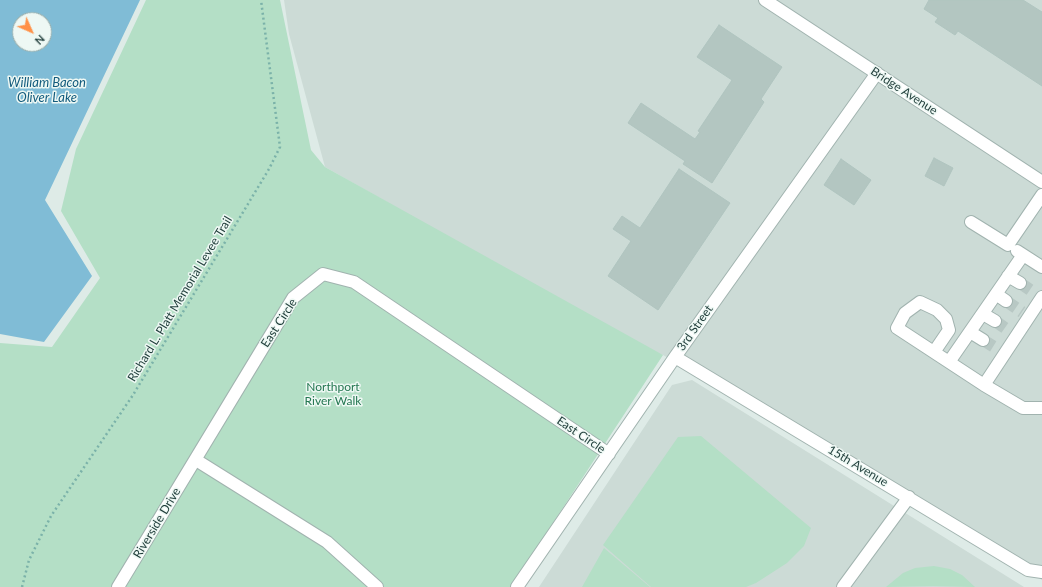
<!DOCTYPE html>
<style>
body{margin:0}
#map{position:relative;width:1042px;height:587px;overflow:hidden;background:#deebe7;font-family:Lato,sans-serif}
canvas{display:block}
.north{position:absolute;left:12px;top:12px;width:40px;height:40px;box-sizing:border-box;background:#eef8f4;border:1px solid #9bada9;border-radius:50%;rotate:135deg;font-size:11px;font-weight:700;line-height:16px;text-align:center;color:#1e3c39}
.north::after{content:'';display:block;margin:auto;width:14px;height:18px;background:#ff9148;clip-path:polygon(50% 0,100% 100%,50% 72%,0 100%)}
</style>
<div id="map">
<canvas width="1042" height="587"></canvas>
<div class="north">N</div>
</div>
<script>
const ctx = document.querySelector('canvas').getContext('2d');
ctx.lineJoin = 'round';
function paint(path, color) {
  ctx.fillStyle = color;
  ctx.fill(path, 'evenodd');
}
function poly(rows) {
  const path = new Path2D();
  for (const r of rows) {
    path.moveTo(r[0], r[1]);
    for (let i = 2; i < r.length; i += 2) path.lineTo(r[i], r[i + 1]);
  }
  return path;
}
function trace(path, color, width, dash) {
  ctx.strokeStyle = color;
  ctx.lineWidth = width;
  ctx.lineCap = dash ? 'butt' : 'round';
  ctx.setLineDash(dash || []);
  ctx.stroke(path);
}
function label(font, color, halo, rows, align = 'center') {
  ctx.font = font + ' Lato,sans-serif';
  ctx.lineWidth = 3;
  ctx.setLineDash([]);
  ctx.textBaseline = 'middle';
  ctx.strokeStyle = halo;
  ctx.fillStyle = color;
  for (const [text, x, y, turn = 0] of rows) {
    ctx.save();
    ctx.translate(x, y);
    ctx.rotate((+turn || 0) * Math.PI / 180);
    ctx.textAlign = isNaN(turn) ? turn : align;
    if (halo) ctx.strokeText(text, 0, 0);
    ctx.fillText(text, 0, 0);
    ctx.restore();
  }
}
const built = poly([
 [284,0,1042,0,1042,580,663,355,642,347,325,167,289,34],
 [692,380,1024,587,539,587,672,385]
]);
const green = poly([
 [146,0,280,0,311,150,325,167,663,355,511,587,0,587,0,343,52,347,100,278,61,211,76,149],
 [701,436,811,528,804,546,787,563,756,583,746,587,651,587,603,545,678,437],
 [604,548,650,587,582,587],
 [934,566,950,569,962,575,975,587,933,586,886,587,903,573,915,568]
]);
const water = poly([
 [0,0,140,0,45,200,92,276,44,342,0,334],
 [20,20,44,20,44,44,20,44]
]);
const building = poly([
 [929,0,1023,0,1042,12,1042,86,958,31,955,35,935,22,938,18,924,9,929,0],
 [719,25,782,67,761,99,764,102,712,183,683,164,685,161,628,123,641,103,695,139,700,132,698,131,732,80,697,57,719,25],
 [934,158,953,168,944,186,925,176,934,158],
 [841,159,871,180,854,205,824,185,841,159],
 [679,169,730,203,658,310,608,276,631,241,613,229,622,216,640,228,679,169]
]);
const minorTunnel = poly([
 [1020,283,1035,293],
 [1006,301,1022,312],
 [995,321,1008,330],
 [983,340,996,348]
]);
const path = poly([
 [22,587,29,560,51,516,133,395,269,169,280,147,261,0]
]);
const minor = poly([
 [765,0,1042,182],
 [971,222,1008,245,1042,195],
 [1017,251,1042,267],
 [1008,276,1020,283],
 [996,294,1006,301],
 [983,314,995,321],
 [970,332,983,340],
 [934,352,949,330,946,319,937,310,920,302,905,313,897,328,984,385,1042,297],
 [675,357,1028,570,1042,572],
 [949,362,1023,255],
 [984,385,1023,408,1042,408],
 [196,460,327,542,377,587],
 [118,587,293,298,323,274,354,282,609,454],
 [517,587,675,357,877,73],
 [843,587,909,497]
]);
const streetNames = [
 ["Bridge Avenue",904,91,33],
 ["Richard L. Platt Memorial Levee Trail",180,299,-59],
 ["East Circle",279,323,-57],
 ["3rd Street",695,328,-55],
 ["East Circle",581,435,34],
 ["15th Avenue",858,466,31],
 ["Riverside Drive",157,523,-59]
];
const parkNames = [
 ["Northport",333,387],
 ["River Walk",333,401]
];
const waterNames = [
 ["William Bacon",47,83],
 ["Oliver Lake",47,98]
];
paint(built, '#ccdbd6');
paint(green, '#b4dfc6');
paint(water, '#80bcd6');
paint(building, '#b3c6c1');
trace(building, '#b0c5c0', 1);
trace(minorTunnel, '#b8c8c4', 12, [12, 6]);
trace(minor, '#a1b3af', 14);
trace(path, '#7bb2a9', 2.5, [2, 3]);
trace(minor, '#fff', 12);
label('12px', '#1e3c39', '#eef8f4', streetNames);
label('12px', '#247751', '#eef8f4', parkNames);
label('italic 13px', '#135b7d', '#eef8f4', waterNames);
</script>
